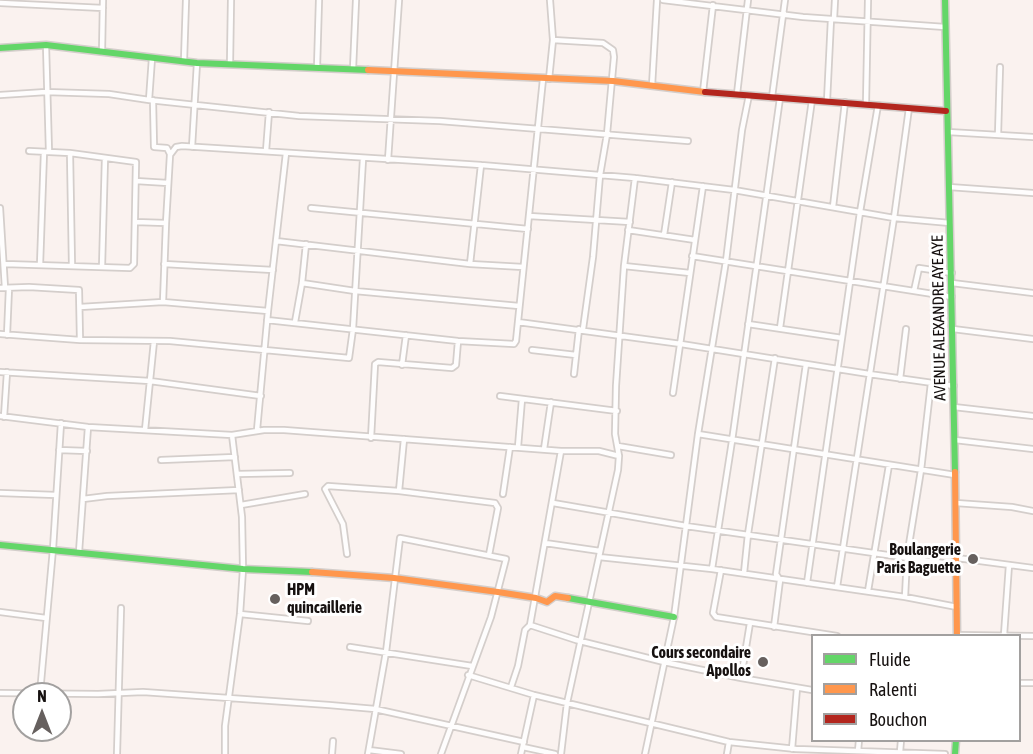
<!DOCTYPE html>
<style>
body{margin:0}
#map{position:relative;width:1033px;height:754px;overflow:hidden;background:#faf2ef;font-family:"Asap Condensed",sans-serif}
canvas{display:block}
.legend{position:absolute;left:811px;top:634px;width:210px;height:108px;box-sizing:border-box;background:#fff;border:2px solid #a2a09f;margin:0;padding:8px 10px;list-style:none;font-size:18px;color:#161110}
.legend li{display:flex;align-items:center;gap:12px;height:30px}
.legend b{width:30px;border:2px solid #a2a09f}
.north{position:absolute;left:12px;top:682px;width:60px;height:60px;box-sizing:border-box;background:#fff;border:2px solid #a2a09f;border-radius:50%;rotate:0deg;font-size:16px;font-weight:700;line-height:24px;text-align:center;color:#161110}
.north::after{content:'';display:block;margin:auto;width:21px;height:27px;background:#66605e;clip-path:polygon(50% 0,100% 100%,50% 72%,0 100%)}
</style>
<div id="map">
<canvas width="1033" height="754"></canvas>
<ul class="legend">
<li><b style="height:8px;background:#63d668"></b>Fluide</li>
<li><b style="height:8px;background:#ff974d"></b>Ralenti</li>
<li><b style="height:8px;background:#b3261e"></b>Bouchon</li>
</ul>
<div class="north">N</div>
</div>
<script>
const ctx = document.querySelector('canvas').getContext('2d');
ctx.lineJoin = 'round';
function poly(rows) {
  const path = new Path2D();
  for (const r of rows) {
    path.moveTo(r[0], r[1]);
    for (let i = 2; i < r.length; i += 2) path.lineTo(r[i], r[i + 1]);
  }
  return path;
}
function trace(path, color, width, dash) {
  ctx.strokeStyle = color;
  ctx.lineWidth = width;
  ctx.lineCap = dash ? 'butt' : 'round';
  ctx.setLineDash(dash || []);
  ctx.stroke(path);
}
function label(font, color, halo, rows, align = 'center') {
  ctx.font = font + ' "Asap Condensed",sans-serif';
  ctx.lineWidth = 6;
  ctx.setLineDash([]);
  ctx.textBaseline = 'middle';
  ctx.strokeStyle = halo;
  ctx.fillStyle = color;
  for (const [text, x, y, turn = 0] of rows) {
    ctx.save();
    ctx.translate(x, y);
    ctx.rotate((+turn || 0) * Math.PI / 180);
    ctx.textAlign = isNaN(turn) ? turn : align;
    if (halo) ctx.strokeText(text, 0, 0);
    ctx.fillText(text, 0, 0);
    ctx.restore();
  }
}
const street = poly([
 [663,0,803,17,945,27],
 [0,3,103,8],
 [834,19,835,0],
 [553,40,603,43,613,50,614,57,607,134,600,175,593,257,583,329],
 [46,45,49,152],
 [102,52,103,0],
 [184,61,186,0],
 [230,64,231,0],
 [317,68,319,0],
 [353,69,356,0],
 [549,79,553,40,550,0],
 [652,86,657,0],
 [703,92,713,5],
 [737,94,748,0],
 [0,95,46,92,109,94,149,100,299,116,440,121,688,141],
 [772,97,785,0],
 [149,100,152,58],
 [153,100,154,147,167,148,170,154],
 [827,101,831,19],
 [866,104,868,0],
 [948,132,1033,137],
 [998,135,1000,67],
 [192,147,197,63],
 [266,151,269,112],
 [70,153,72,266],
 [388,160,399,0],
 [136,181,168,183],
 [949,187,1033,193],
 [833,207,845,102],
 [0,208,5,288],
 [311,208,528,229],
 [529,216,630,222],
 [135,222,166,223],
 [628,230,695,240],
 [664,235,672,182],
 [276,241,470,264,523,267],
 [692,256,952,297],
 [5,264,130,268,134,264,136,162,70,153,29,151],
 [164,264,273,270],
 [470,264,481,165],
 [40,265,44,152],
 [624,266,690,273],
 [102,267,105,158],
 [302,283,355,291,519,306],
 [952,283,1033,293],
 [0,288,29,287,79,290,80,340],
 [914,291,919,268,952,273],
 [163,302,166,223,170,155,176,147,182,146,481,165,635,178,734,190,894,218,950,223],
 [80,307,163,302,268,311],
 [267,320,458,341,514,344,516,341,543,79],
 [295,322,302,283,306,244],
 [518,322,681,344,869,374,954,386],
 [748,324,842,338],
 [780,328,812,100],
 [953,329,1033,339],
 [0,334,80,340,170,341,349,358,353,329,363,159],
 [7,335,9,288],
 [532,350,576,355],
 [402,365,406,335],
 [0,372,150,381,261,396],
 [574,374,579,329],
 [900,379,906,329],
 [673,393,703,186],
 [500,396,617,411],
 [954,407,1033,416],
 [0,416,88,427,232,435,264,430,284,430,561,451,599,451,619,456],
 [4,417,7,372],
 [145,430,154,341],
 [257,430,268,311,286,153],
 [698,434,955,475],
 [371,438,375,364,378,362,452,368,456,365,458,341],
 [955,440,1033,449],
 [618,446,671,455],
 [518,447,522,399],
 [544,449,551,402],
 [59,450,87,451],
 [561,451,530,625,576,640,664,662,741,678,812,690],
 [161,460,235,457],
 [237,474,290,473],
 [399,491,404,439],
 [0,493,56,495],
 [503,494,510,447],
 [83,499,107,496,239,490],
 [553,503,686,526,957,565],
 [956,503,1012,507,1033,511],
 [241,505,305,494],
 [545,543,600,551],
 [79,552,88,427],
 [347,554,343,524,325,489,328,486,399,491,495,503,498,508,489,555],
 [599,557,712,569,905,597,957,607],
 [957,558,1033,568],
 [712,569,732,441,780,98],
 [721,570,713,613,716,617,837,636],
 [744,573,748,534,775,358],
 [807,583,860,212,878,105],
 [837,587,894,218,909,108],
 [868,591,889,465],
 [905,597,907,557,921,470,931,383],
 [0,612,46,618],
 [240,614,308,621],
 [774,627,780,580,776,574,806,364],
 [957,635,1033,636],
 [1004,635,1009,565],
 [350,647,472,666],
 [468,675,534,695,729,742,796,749,945,754],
 [741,678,750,623],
 [1020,683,1033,683],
 [511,687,518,666,525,630,530,625],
 [0,693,98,694,143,692,329,705,375,709,524,742],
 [40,693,53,549,61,423],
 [523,747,555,754],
 [792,749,797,688],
 [369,750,401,754],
 [858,751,859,740],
 [900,752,901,740],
 [117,754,121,608],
 [225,754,225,726,240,614,243,569,242,517,232,435],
 [332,754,333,741],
 [368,754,386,652,400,538,506,559,491,617,441,754],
 [521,754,534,695],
 [561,754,567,703,618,470,619,456,615,434,616,386,624,266,635,178],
 [645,754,674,617,698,434,726,261,742,130,749,95],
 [727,754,729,742]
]);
const fast = poly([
 [945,0,955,472],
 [0,48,46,45,197,63,368,70],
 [0,545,243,569,312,572],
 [568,598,674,617],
 [955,754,956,740]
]);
const slow = poly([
 [368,70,613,81,705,92],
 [955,472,957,636],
 [312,572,394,578,498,592,536,598,547,602,555,596,568,598]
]);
const jam = poly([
 [705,92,946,111]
]);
const markers = [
 [973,559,6,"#66605e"],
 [275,599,6,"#66605e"],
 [763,662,6,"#66605e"]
];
const streetNames = [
 ["AVENUE ALEXANDRE AYE AYE",939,318,-91]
];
const poiNames = [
 ["Boulangerie",961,550],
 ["Paris Baguette",961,568],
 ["HPM",287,590,"left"],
 ["quincaillerie",287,608,"left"],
 ["Cours secondaire",751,653],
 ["Apollos",751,671]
];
trace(street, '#d4cecb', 8);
trace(fast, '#d4cecb', 9);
trace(slow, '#d4cecb', 9);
trace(jam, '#d4cecb', 9);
trace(street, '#fefdfd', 4.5);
trace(fast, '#63d668', 6);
trace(slow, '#ff974d', 6);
trace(jam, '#b3261e', 6);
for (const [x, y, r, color] of markers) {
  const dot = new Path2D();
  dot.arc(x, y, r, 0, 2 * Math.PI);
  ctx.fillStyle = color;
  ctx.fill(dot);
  trace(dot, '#fff', 2);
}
label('16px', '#161110', '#fff', streetNames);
label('bold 16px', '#161110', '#fff', poiNames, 'right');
</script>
